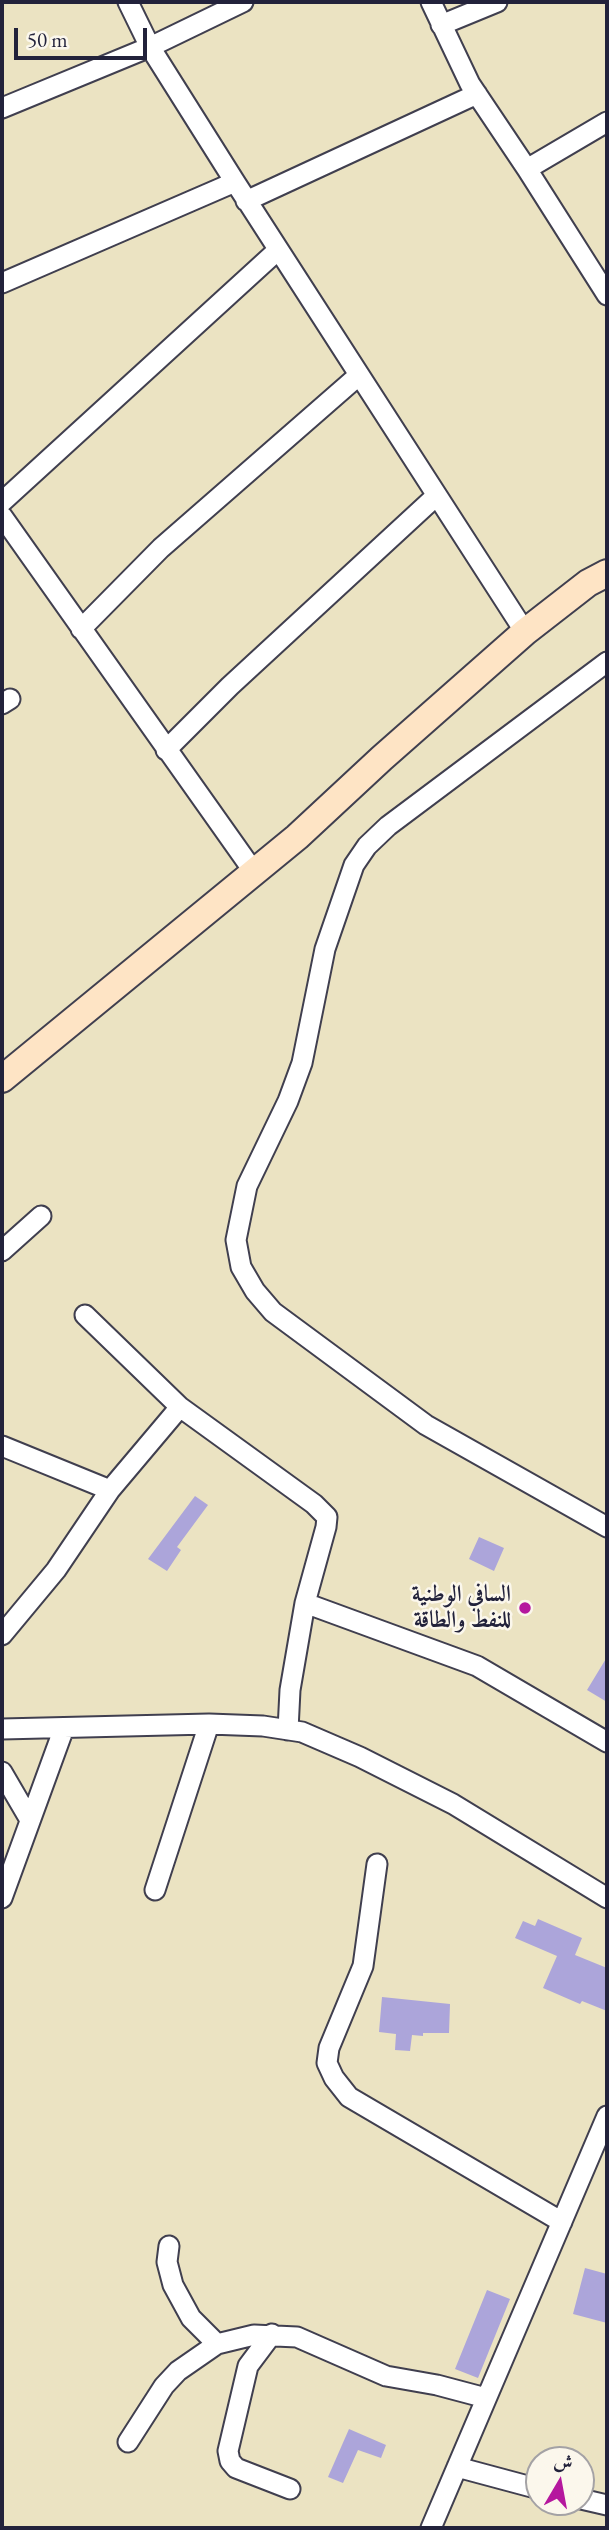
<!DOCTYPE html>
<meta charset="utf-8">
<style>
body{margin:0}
#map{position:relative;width:609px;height:2530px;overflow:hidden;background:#ebe3c2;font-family:"EB Garamond",Amiri,serif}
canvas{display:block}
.frame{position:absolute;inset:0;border:4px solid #22223b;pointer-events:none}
.north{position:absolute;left:525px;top:2446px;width:70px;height:70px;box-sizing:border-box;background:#fbf7ec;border:2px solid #a4a2a5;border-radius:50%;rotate:10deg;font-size:19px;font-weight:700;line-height:28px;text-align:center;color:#22223b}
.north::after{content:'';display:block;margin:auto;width:24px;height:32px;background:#b5179e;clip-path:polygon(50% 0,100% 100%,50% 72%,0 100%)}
.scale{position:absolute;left:14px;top:28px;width:133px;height:32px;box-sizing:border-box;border:4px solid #22223b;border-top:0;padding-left:9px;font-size:21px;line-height:24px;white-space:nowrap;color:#22223b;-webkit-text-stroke:5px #fbf7ec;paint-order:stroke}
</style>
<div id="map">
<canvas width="609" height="2530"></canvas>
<div class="frame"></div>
<div class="north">ش</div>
<div class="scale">50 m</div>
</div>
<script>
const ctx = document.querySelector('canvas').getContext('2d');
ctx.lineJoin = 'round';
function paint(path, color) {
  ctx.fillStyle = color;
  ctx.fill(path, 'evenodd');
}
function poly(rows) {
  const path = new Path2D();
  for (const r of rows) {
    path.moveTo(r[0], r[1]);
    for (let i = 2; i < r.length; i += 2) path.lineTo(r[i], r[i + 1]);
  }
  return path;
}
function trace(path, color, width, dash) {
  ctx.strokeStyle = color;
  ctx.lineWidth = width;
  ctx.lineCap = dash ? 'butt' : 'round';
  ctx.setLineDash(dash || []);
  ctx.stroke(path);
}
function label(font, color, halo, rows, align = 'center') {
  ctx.font = font + ' "EB Garamond",Amiri,serif';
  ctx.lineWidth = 5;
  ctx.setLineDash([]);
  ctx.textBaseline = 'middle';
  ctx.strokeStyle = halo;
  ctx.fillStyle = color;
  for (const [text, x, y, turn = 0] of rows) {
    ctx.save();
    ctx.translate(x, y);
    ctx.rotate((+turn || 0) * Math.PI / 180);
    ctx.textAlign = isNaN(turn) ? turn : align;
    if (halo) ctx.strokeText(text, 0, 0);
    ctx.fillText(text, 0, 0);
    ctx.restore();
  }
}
const building = poly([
 [195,1496,208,1505,177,1547,181,1550,167,1571,148,1559],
 [479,1537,504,1548,494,1571,469,1559],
 [607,1657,607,1702,587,1690],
 [538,1919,582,1938,575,1955,607,1968,607,2011,582,2001,580,2004,543,1988,557,1956,515,1938,523,1921,535,1926],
 [382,1997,450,2004,449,2033,423,2033,423,2036,412,2035,410,2051,395,2050,396,2034,379,2032],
 [585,2268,607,2274,607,2323,573,2314],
 [487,2290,510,2299,478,2378,455,2369],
 [349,2429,386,2445,381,2458,358,2450,343,2483,328,2477]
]);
const street = poly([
 [128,2,150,47,235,182,525,632],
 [431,2,470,84,527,169,607,295],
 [441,25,497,2],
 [2,108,150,47,243,2],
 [527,169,607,122],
 [246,201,477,94],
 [2,283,235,182],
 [2,502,278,250],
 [2,516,254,872],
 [81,629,161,548,358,376],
 [607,662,388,826,367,846,354,865,325,949,302,1063,288,1101,247,1186,236,1240,241,1267,255,1291,273,1312,426,1425,607,1527],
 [2,704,10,699],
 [166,750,230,686,435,497],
 [2,1251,41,1216],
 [85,1315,180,1407,314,1504,327,1517,326,1527,305,1603,290,1690,288,1730],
 [2,1446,110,1490],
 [305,1603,477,1666,607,1742],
 [2,1635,56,1570,110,1490,180,1407],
 [2,1729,209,1724,263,1726,302,1732,360,1757,453,1804,607,1898],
 [2,1772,30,1820],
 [377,1864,363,1966,329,2048,327,2063,334,2078,349,2097,562,2222],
 [155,1890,209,1724],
 [2,1898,64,1728],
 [169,2246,167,2262,173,2285,191,2318,217,2344],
 [272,2334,248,2366,228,2451,230,2461,236,2468,290,2489],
 [128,2442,164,2386,178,2371,217,2344,254,2335,297,2337,386,2376,437,2385,486,2398],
 [457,2467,539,2489],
 [581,2499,607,2505],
 [431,2528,607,2116]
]);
const secondary = poly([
 [2,1079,297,837,382,758,525,632,588,583,607,573]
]);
const markers = [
 [525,1608,7,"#b5179e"]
];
const poiNames = [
 ["السافي الوطنية",511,1595],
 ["للنفط والطاقة",511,1621]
];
paint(building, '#aca5da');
trace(street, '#403f4f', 23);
trace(secondary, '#403f4f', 30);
trace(street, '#fff', 19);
trace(secondary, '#fee4c5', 26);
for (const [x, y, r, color] of markers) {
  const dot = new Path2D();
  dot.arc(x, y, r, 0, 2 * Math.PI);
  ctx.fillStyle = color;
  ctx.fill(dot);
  trace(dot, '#fbf7ec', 2.5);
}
label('bold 23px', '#22223b', '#fbf7ec', poiNames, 'right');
</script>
